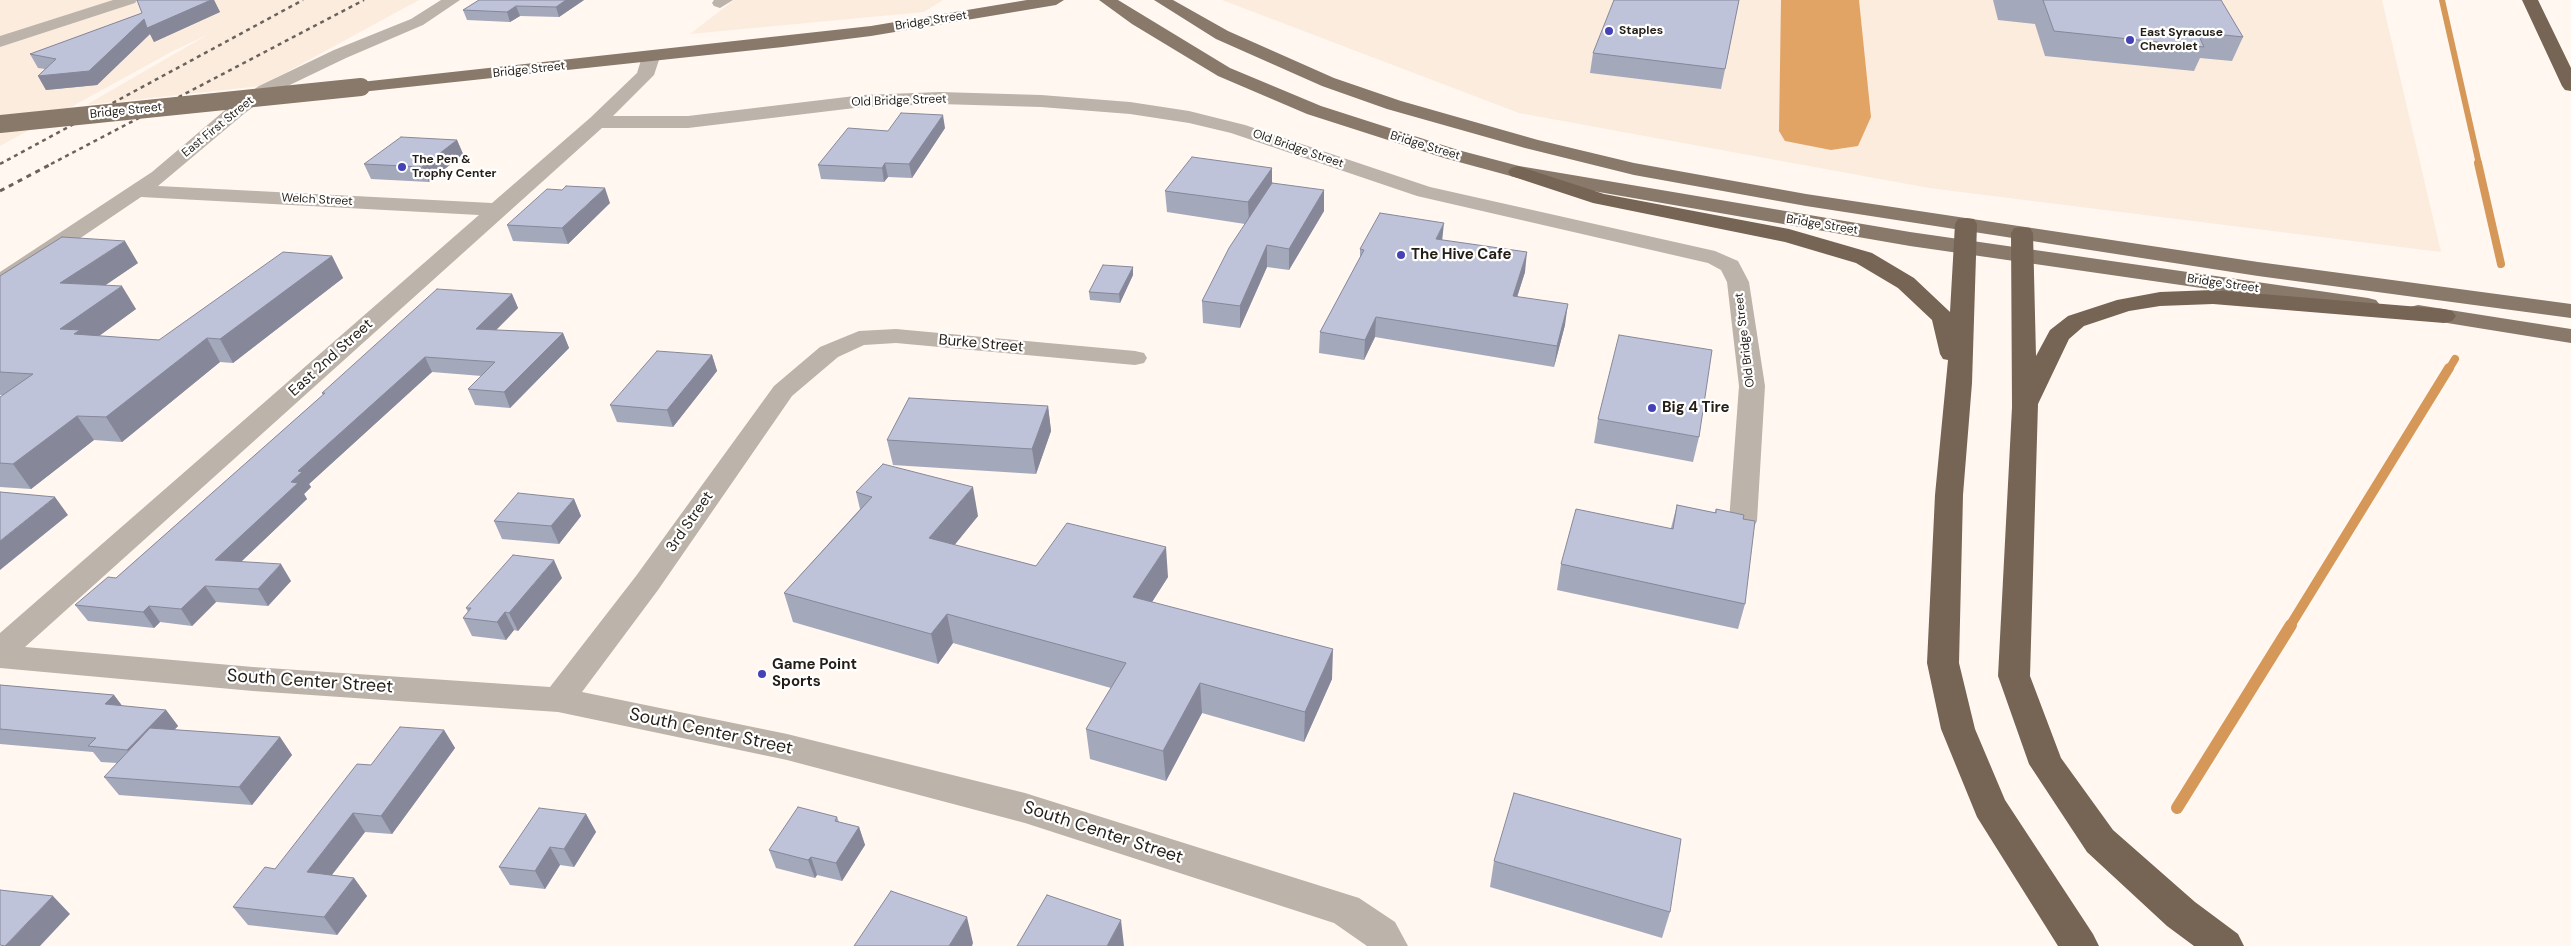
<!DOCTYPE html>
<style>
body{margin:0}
canvas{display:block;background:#fff7f0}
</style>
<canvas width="2571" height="946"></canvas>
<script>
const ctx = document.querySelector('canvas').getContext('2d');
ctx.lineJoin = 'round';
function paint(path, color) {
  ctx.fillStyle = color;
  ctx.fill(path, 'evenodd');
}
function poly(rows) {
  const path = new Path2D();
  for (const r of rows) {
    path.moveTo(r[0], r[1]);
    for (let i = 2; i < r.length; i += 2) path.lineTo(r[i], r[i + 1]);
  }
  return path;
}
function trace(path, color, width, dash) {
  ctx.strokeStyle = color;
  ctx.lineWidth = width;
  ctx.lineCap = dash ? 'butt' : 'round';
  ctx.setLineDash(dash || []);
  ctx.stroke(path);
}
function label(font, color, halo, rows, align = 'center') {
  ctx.font = font + ' "DM Sans",sans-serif';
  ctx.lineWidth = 4.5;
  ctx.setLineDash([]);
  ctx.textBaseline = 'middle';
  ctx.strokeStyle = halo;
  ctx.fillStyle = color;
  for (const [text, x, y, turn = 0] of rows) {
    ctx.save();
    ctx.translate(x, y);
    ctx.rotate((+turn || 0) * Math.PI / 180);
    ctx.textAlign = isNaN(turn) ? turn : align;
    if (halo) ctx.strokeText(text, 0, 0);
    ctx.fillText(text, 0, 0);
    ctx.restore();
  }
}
const built = poly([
 [0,0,419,0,261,86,86,105,207,35,173,51,0,146],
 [734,0,943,0,924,12,690,34],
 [1222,0,2382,0,2441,252,1929,188,1519,113]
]);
const forest = poly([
 [1781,0,1859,0,1871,117,1858,146,1831,150,1785,141,1779,131]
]);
const streamFar3 = poly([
 [2442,0,2479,164]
]);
const streamFar2 = poly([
 [2478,163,2501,264],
 [2449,369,2455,359]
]);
const streamFar1 = poly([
 [2290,626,2449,368]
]);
const stream = poly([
 [2177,808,2291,625]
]);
const minor = poly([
 [113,0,137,0,135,3,0,47,0,36,113,0],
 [441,0,460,0,423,25,346,58,271,94,245,113,158,186,492,203,590,118,637,73,642,57,645,53,651,52,657,53,660,57,654,75,613,116,688,116,863,95,940,92,1041,95,1130,102,1189,111,1245,125,1430,187,1715,251,1738,261,1749,282,1765,386,1757,521,1753,528,1743,530,1733,528,1729,521,1739,386,1727,282,1721,270,1708,263,1417,196,1231,133,1189,123,1130,114,1041,107,940,104,863,107,688,128,602,128,25,647,253,667,550,687,636,576,774,386,820,347,859,331,896,329,1135,351,1144,353,1147,358,1144,363,1135,365,896,343,864,345,838,357,792,396,658,590,582,692,787,734,1025,793,1359,898,1395,922,1408,946,1367,946,1334,923,1025,823,787,760,558,712,253,691,0,668,0,633,479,215,141,197,8,287,0,289,0,272,152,172,231,105,259,86,334,50,411,19,441,0],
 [714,0,733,0,720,8,714,6,712,3,714,0]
]);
const major = poly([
 [1027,0,1064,0,1056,5,871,36,783,47,361,92,355,91,352,87,355,83,361,82,871,26,1027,0],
 [1099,0,1118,0,1230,68,1321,106,1458,150,1519,166,1910,232,2368,298,2376,300,2380,305,2376,310,2368,312,1910,246,1518,178,1444,158,1307,114,1218,76,1132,24,1099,0],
 [1154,0,1173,0,1228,31,1334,78,1401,101,1538,140,1634,163,1806,194,2258,262,2571,304,2571,318,2258,276,1806,206,1634,175,1525,148,1387,109,1322,86,1216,39,1154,0],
 [2418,305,2571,329,2571,343,2410,317,2406,312,2410,307,2418,305]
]);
const highway = poly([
 [2522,0,2538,0,2571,68,2571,91,2565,90,2562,86,2522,0],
 [1518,166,1604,194,1789,229,1872,253,1914,278,1950,312,1955,224,1958,219,1966,218,1974,219,1977,224,1972,383,1963,495,1959,663,1975,729,2005,800,2093,934,2099,946,2058,946,1977,817,1941,729,1927,663,1935,495,1948,360,1943,359,1940,354,1932,320,1898,288,1856,263,1785,242,1593,203,1511,176,1508,172,1511,168,1518,166],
 [2022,227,2030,228,2033,233,2036,356,2050,330,2068,316,2117,300,2160,292,2213,290,2444,309,2452,311,2456,316,2452,321,2444,323,2213,304,2160,306,2129,311,2084,326,2069,339,2038,404,2030,676,2061,758,2113,830,2195,902,2238,934,2244,946,2194,946,2167,926,2087,852,2029,764,1998,676,2012,407,2011,233,2014,228,2022,227]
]);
const railFar1 = poly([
 [0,164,303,0],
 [51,164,364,0]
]);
const rail = poly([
 [0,191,53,163]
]);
const majorBridge = poly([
 [0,124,361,87]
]);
const wall = poly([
 [137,0,214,0,220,12,154,42,150,34,97,85,46,90,38,76,45,69,38,68,30,54,142,13],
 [479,0,584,0,559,17,520,16,510,22,467,20,463,10],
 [1739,0,1721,89,1590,73,1593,53],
 [1993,0,2221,0,2243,37,2232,61,2200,58,2194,71,2045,56,2035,24,1998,20],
 [945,128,912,178,888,177,884,182,821,179,818,165,888,131],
 [457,140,463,154,429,182,371,179,364,164],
 [1272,168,1272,183,1324,211,1289,270,1267,267,1240,328,1203,323,1202,301,1245,224,1167,212,1165,191],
 [610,203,568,244,513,241,507,225],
 [1443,240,1525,272,1517,297,1565,325,1554,367,1375,337,1364,360,1319,353,1320,332,1360,258,1360,249],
 [332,256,343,278,233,363,220,362,122,442,94,440,31,489,0,487,0,397,4,395,0,395,0,276,138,263,105,285,136,309,99,336,159,340],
 [1133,267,1133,275,1120,303,1090,300,1089,292],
 [512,294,518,308,496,330,563,333,569,348,510,408,475,405,468,389,482,376,432,372,309,484,311,487,304,494,307,499,241,562,291,581,268,606,216,602,192,626,160,622,154,628,88,621,75,605,116,578,323,395,322,393],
 [712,355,717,371,673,427,617,422,610,405],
 [1048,406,1051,431,1036,474,893,465,887,440],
 [1598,419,1699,437,1693,462,1594,443],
 [856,492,978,516,954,545,1036,566,1168,577,1152,602,1332,679,1304,742,1202,713,1166,781,1090,759,1086,729,1111,688,953,643,938,664,793,622,784,593,860,509],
 [574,499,581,516,559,544,502,539,494,521],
 [1677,505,1715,513,1716,509,1743,519,1745,604,1738,629,1557,590,1561,564,1671,528],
 [562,578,518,631,514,630,506,640,472,636,463,618,468,612,466,608],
 [0,685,114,695,122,706,166,710,178,726,174,730,280,737,292,755,252,805,119,795,104,777,117,763,101,762,93,752,0,744],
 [444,730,455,748,392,834,365,832,332,875,354,878,367,896,337,935,248,925,233,907,275,869,371,765],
 [586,814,596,832,574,867,560,865,545,889,510,885,499,867],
 [837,817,839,822,859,827,865,845,842,881,817,875,815,878,776,868,769,850],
 [1494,861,1670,912,1662,938,1490,887]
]);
const shadedWall = poly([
 [211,0,214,0,220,12,154,42,150,34,97,85,46,90,38,76,144,19],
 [566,0,584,0,559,17,556,7],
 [516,6,520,16,510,22,507,12],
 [943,115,945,128,912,178,909,164],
 [457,140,463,154,429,182,422,167],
 [885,163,888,177,884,182,882,168],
 [1272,168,1272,189,1249,225,1248,202],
 [605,188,610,203,568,244,562,228],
 [1324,190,1324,211,1289,270,1289,249],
 [1444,223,1442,242,1436,239],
 [125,241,138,263,75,306,60,283],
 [1267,245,1267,267,1240,328,1240,306],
 [1527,252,1525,272,1511,316,1513,296],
 [332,256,343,278,233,363,220,339],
 [1133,267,1133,275,1120,303,1119,294],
 [122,286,136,309,88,344,60,329],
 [512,294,518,308,482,344,476,329],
 [1568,304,1565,325,1554,367,1557,346],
 [1376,317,1375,337,1364,360,1365,340],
 [563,333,569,348,510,408,504,392],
 [207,338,220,362,122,442,106,417],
 [712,355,717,371,673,427,667,410],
 [425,357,432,372,309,484,311,487,304,494,307,499,226,576,215,560,291,482,298,471],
 [1048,406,1051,431,1036,474,1032,449],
 [77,416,94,440,31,489,13,464],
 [973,487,978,516,936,568,929,538],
 [55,497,68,515,0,570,0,541],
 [574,499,581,516,559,544,551,526],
 [1166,547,1168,577,1136,627,1133,597],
 [554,560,562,578,518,631,509,613],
 [281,564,291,581,268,606,258,589],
 [205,586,216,602,192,626,181,609],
 [149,606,160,622,154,628,143,612],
 [505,612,514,630,506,640,497,622],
 [947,614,953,643,938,664,931,634],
 [1333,649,1332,679,1304,742,1305,712],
 [1200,683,1202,713,1166,781,1163,751],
 [114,695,126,711,105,704],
 [166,710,178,726,140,766,127,750],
 [444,730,455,748,392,834,381,816],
 [280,737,292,755,252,805,239,787],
 [353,813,365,832,320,890,307,872],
 [586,814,596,832,574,867,564,849],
 [859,827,865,845,842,881,836,863],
 [550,847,560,865,545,889,535,871],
 [811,857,817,875,815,878,808,860],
 [354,878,367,896,337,935,324,917],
 [53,896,70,914,40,946,5,946],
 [967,917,973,943,972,946,949,946],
 [1121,920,1124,946,1107,946]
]);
const building = poly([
 [137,0,211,0,147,28,144,19,89,71,38,76,56,59,30,54,142,13,137,0],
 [479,0,566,0,556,7,516,6,507,12,463,10,479,0],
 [1614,0,1739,0,1725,69,1593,53,1614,0],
 [2043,0,2221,0,2243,37,2197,32,2204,47,2054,31,2043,0],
 [901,113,943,115,909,164,885,163,882,168,818,165,848,128,888,131,901,113],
 [401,137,457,140,422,167,364,164,401,137],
 [1192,157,1272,168,1248,202,1165,191,1192,157],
 [1272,183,1324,190,1289,249,1267,245,1240,306,1202,301,1229,248,1272,183],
 [566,186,605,188,562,228,507,225,547,189,562,190,566,186],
 [1380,213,1444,223,1436,239,1527,252,1513,296,1568,304,1557,346,1376,317,1365,340,1320,332,1364,250,1360,249,1380,213],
 [62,237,125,241,60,283,122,286,60,329,80,330,74,334,159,340,283,252,332,256,220,339,207,338,106,417,77,416,13,464,0,463,0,397,33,374,0,372,0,276,62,237],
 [1103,265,1133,267,1119,294,1089,292,1103,265],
 [437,289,512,294,476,329,563,333,504,392,468,389,495,362,425,357,298,471,302,472,291,482,298,483,215,560,281,564,258,589,205,586,181,609,149,606,143,612,75,605,108,577,116,578,325,393,322,393,437,289],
 [1619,335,1712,350,1699,437,1598,419,1619,335],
 [657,351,712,355,667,410,610,405,657,351],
 [909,398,1048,406,1032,449,887,440,909,398],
 [883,464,973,487,929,538,1036,566,1067,523,1166,547,1133,597,1333,649,1305,712,1200,683,1163,751,1086,729,1126,663,947,614,931,634,784,593,872,497,856,492,883,464],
 [0,492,55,497,0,541,0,492],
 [518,493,574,499,551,526,494,521,518,493],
 [1677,505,1716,513,1716,509,1744,515,1743,519,1755,521,1745,604,1561,564,1576,509,1673,529,1677,505],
 [513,555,554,560,509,613,505,612,497,622,463,618,471,608,466,608,513,555],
 [0,685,114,695,105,704,166,710,127,750,88,746,96,738,0,729,0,685],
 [400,727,444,730,381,816,353,813,307,872,354,878,324,917,233,907,265,867,275,869,357,764,371,765,400,727],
 [150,728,280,737,239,787,104,777,150,728],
 [1514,793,1681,839,1670,912,1494,861,1514,793],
 [798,807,837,817,835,821,859,827,836,863,811,857,808,860,769,850,798,807],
 [539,808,586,814,564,849,550,847,535,871,499,867,539,808],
 [0,890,53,896,5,946,0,945,0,890],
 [891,891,967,917,949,946,854,946,891,891],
 [1047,895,1121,920,1107,946,1017,946,1047,895]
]);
const markers = [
 [1609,31,5,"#4542b7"],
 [2130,40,5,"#4542b7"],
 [402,167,5,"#4542b7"],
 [1401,255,5,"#4542b7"],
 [1652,408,5,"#4542b7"],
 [762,674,5,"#4542b7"]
];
const farStreetnames = [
 ["Bridge Street",931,21,-9],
 ["Bridge Street",529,70,-6],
 ["Old Bridge Street",899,101,-2],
 ["Bridge Street",126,111,-6],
 ["East First Street",218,127,-39],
 ["Bridge Street",1425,146,17],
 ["Old Bridge Street",1298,149,19],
 ["Welch Street",317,200,3],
 ["Bridge Street",1822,225,9],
 ["Bridge Street",2223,284,8],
 ["Old Bridge Street",1745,340,-97]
];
const farPoinames = [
 ["Staples",1619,31],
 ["East Syracuse",2140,33],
 ["Chevrolet",2140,47],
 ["The Pen &",412,160],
 ["Trophy Center",412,174]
];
const poiNames = [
 ["The Hive Cafe",1411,255],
 ["Big 4 Tire",1662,408],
 ["Game Point",772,665],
 ["Sports",772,682]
];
const streetNames = [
 ["Burke Street",981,344,5],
 ["East 2nd Street",331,358,-42],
 ["3rd Street",690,522,-55]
];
const nearStreetnames = [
 ["South Center Street",310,682,4],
 ["South Center Street",711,732,12],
 ["South Center Street",1103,833,18]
];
paint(built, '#fcecde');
paint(forest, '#e1a464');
trace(streamFar3, '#d59859', 6);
trace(streamFar2, '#d59859', 8);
trace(streamFar1, '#d59859', 10);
trace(stream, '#d59859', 12);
paint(minor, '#bcb3ab');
paint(major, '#88796b');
paint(highway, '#766555');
trace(railFar1, '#6a635c', 2.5, [4, 4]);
trace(rail, '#6a635c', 3, [5, 5]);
trace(majorBridge, '#88796b', 18);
paint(wall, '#a4a8bb');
paint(shadedWall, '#868899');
paint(building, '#bfc3da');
trace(building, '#868899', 1);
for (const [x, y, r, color] of markers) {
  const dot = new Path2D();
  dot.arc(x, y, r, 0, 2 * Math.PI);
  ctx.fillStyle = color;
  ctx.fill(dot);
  trace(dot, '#fff', 2);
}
label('12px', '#241e17', '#fff', farStreetnames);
label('bold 12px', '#241e17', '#fff', farPoinames, 'left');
label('bold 15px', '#241e17', '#fff', poiNames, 'left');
label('15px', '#241e17', '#fff', streetNames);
label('18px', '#241e17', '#fff', nearStreetnames);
</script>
